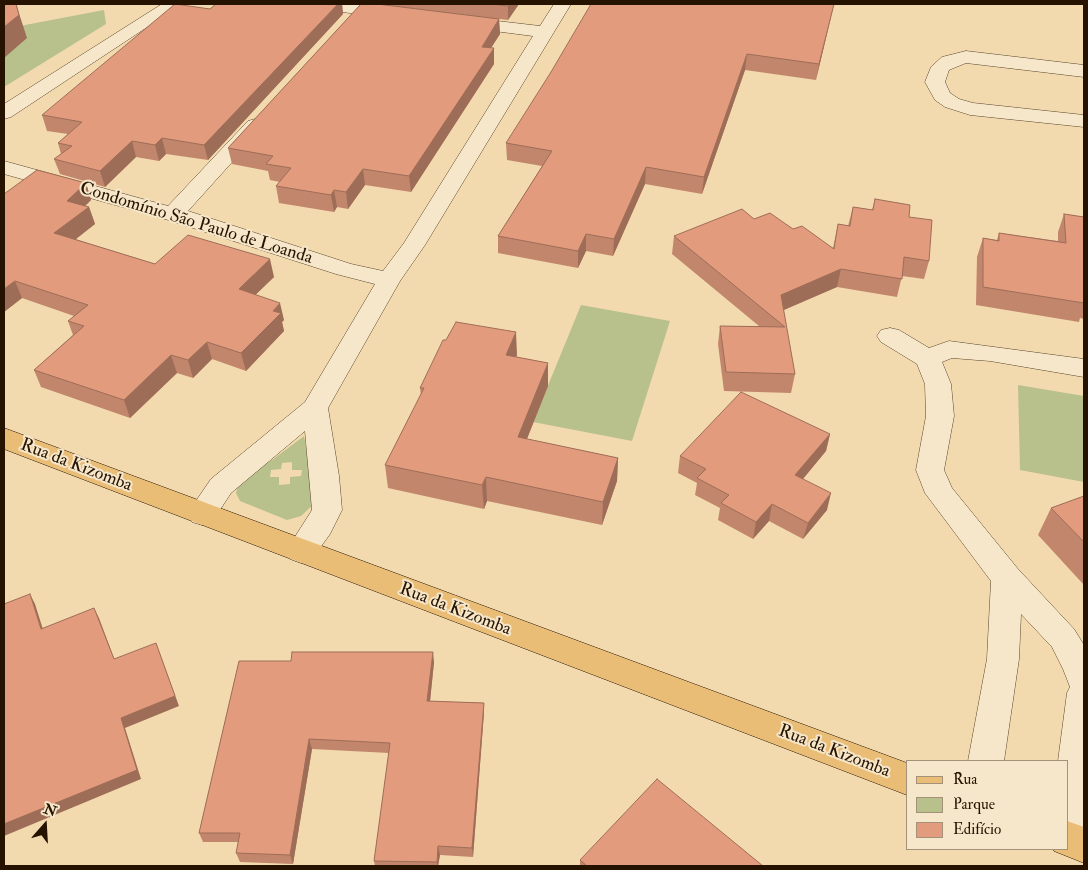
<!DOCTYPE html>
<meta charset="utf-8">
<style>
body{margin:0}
#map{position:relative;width:1088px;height:870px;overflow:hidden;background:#f3daae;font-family:"IM FELL Double Pica",serif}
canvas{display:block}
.frame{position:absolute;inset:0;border:5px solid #251300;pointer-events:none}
.legend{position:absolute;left:906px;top:760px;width:162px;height:90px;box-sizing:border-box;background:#f7e7ca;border:1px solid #a39279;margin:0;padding:6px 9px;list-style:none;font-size:15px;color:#251300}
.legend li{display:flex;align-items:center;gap:10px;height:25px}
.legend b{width:25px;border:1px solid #a39279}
.north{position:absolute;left:20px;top:800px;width:50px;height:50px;-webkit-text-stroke:4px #f7e7ca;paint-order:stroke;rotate:19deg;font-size:14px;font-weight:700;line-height:20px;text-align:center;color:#251300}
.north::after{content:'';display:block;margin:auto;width:18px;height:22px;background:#251300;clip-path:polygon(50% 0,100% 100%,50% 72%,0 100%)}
</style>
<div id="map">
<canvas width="1088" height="870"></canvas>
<div class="frame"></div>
<ul class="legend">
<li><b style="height:6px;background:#eabd77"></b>Rua</li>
<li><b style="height:14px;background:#b8c08c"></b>Parque</li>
<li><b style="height:14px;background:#e29c7d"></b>Edifício</li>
</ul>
<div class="north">N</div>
</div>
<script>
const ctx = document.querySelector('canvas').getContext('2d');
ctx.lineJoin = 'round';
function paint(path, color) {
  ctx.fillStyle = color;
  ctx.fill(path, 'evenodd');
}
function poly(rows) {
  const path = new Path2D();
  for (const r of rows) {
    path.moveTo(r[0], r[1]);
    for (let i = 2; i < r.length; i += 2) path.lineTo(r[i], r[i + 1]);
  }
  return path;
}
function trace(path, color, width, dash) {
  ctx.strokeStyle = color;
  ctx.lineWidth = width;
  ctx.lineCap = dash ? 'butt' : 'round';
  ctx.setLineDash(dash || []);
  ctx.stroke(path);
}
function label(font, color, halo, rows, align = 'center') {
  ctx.font = font + ' "IM FELL Double Pica",serif';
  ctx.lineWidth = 4;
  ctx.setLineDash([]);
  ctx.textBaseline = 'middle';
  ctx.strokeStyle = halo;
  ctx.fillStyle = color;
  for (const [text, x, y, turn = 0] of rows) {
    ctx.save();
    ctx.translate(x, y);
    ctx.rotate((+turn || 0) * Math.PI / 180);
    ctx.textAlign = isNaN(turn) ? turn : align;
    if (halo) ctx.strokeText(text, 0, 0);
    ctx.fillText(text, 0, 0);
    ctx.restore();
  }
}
const green = poly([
 [104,10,106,24,4,87,4,29],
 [581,305,670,321,632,441,533,422],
 [1018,385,1084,396,1084,482,1020,470],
 [304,436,315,503,301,516,287,520,240,501,236,493,238,485,245,475,272,460],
 [292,462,292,470,302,470,301,476,290,477,290,484,279,485,279,477,270,477,271,470,281,469,282,463]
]);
const minor = poly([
 [162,4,182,4,11,117,4,119,4,104,162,4],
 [307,4,359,4,393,8,399,9,402,13,399,17,393,18,316,9,310,8,307,4],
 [554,4,571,4,425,245,400,281,328,408,339,476,342,510,330,534,312,559,301,563,290,559,286,551,312,510,305,431,231,493,212,522,202,525,192,522,187,514,211,479,305,402,375,284,336,274,165,219,4,174,4,161,168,206,248,121,255,119,262,121,265,125,262,129,188,211,351,264,383,271,404,243,533,36,463,27,457,26,454,22,457,18,463,17,540,26,554,4],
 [966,51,1084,65,1084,77,966,63,949,70,945,82,950,93,959,99,973,103,1084,115,1084,127,970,115,945,107,935,100,925,82,931,67,942,57,966,51],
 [890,328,899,330,929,348,949,341,1084,359,1084,377,990,361,952,358,942,362,951,384,954,416,944,470,952,488,1018,569,1074,629,1084,645,1084,838,1080,847,1067,853,1057,849,1067,849,1067,761,1058,761,1067,693,1070,687,1063,669,1052,647,1021,614,1019,659,1004,761,968,761,987,659,991,581,925,493,916,470,926,416,925,384,917,364,881,342,877,336,881,330,890,328]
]);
const major = poly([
 [4,428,907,763,907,795,4,449,4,428],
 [1067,821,1084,827,1084,863,1054,851,1053,849,1067,849,1067,821]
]);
const wall = poly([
 [216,4,342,4,343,14,208,160,166,154,159,161,136,157,105,187,60,174,54,159,61,154,58,143,68,134,47,131,42,115,210,9],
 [361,4,519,4,508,20,499,19,500,34,491,48,494,64,411,192,365,185,348,209,337,207,334,212,279,203,276,186,280,182,270,180,268,171,232,164,228,148],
 [834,4,816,80,745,70,702,194,645,184,613,256,586,251,578,268,498,253,498,236,542,166,507,160,506,143],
 [86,183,91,200,85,206,89,207,95,224,75,239,155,264,274,277,255,295,284,320,282,322,284,331,246,371,212,359,193,378,177,373,130,418,41,387,34,370,73,335,68,321,74,316,22,298,4,312,4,194],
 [875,199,909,217,929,261,924,279,902,276,897,297,837,287,783,310,795,374,791,393,724,391,718,344,720,326,759,326,672,254,674,236,754,219,793,229,833,248,838,224,848,226,853,207,872,210],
 [1064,214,1084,217,1084,319,1080,318,1079,322,976,305,977,257,983,238,997,240,999,233,1058,241,1058,232],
 [517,355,516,357,548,363,548,386,527,439,618,458,617,481,602,525,487,501,484,509,388,488,385,465,421,395,420,388],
 [830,434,826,451,803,479,827,510,803,539,769,521,753,539,718,520,720,508,695,495,697,483,678,473,680,456],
 [1084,496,1084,585,1038,535,1051,508],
 [239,661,434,662,430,701,484,703,484,712,473,857,440,855,438,866,375,866,374,861,389,753,312,749,293,864,240,862,236,853,239,842,203,842,199,833],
 [580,860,763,866,580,866]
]);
const shadedWall = poly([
 [16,4,27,38,4,58,4,27],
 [338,4,342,4,343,14,208,160,204,145],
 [509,4,519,4,508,20,508,6],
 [834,4,816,80,819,64],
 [499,19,500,34,482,62,482,47],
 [494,48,494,64,411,192,409,176],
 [747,54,745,70,702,194,704,177],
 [162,138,166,154,159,161,155,145],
 [132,141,136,157,105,187,100,171],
 [646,167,645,184,613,256,614,239],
 [363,169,365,185,348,209,346,192],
 [86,183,91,200,73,218,67,201],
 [334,190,337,207,334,212,331,195],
 [89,207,95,224,61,251,54,233],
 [586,234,586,251,578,268,578,251],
 [270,259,274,277,243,307,239,289],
 [841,269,837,287,777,313,781,295],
 [15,281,22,298,4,312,4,289],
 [280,303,284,320,282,322,284,331,246,371,241,353,273,311],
 [516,332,517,355,507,378,506,355],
 [207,342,212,359,193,378,188,360],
 [171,355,177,373,130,418,124,400],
 [548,363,548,386,518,461,518,437],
 [830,434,826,451,792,492,795,475],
 [618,458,617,481,602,525,603,502],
 [486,477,487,501,484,509,482,485],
 [831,493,827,510,803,539,808,523],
 [772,504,769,521,753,539,756,522],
 [30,594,35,604,46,639,41,629],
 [94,608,99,618,118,669,114,659],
 [156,643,179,706,125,728,141,779,4,836,4,824,121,718],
 [433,652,434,662,429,711,427,701],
 [484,703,484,712,473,857,472,848],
 [309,739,312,749,293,864,290,855],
 [438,846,440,855,438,866,437,866,437,862]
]);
const building = poly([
 [4,4,16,4,19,15,4,27,4,4],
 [175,4,210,9,216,4,338,4,204,145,162,138,155,145,132,141,100,171,54,159,72,146,58,143,82,122,42,115,175,4],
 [361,4,377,4,499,19,482,47,494,48,409,176,363,169,346,192,334,190,331,195,276,186,291,168,266,164,273,156,228,148,361,4],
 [491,4,509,4,508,6,491,4],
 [591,4,834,4,819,64,747,54,704,177,646,167,614,239,586,234,578,251,498,236,552,151,506,143,551,72,591,4],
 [37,170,86,183,67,201,89,207,54,233,155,264,188,235,270,259,239,289,280,303,273,311,281,313,241,353,207,342,188,360,171,355,124,400,34,370,84,326,68,321,88,305,15,281,4,289,4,194,37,170],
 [875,199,910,205,909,217,932,220,929,261,904,257,902,279,841,269,781,295,795,374,726,372,720,326,785,327,674,236,742,209,754,219,770,213,793,229,802,226,834,249,838,224,850,226,853,207,873,210,875,199],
 [1064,214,1084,217,1084,303,983,287,983,238,999,241,999,233,1066,243,1064,214],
 [456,322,516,332,506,355,548,363,518,437,618,458,603,502,486,477,482,485,385,465,424,388,420,388,443,340,446,340,456,322],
 [741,392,830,434,795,475,831,493,808,523,772,504,756,522,721,503,729,495,697,478,706,469,680,456,741,392],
 [1084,496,1084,542,1051,508,1084,496],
 [30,594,41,629,94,608,114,659,156,643,175,696,121,718,137,770,4,824,4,604,30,594],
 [292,652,433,652,427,701,484,703,472,848,438,846,437,862,374,861,390,743,309,739,290,855,236,853,240,833,199,833,239,661,291,661,292,652],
 [657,779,763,866,587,866,580,860,657,779]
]);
const streetNames = [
 ["Condomínio São Paulo de Loanda",196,224,17],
 ["Rua da Kizomba",76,466,21],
 ["Rua da Kizomba",455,610,21],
 ["Rua da Kizomba",834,752,21]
];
paint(green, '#b8c08c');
trace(minor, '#58452c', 1);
trace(major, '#251300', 1);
paint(minor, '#f7e7ca');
paint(major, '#eabd77');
paint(wall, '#c2866c');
paint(shadedWall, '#9e6d58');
paint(building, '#e29c7d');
trace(building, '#9e6d58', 1);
label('18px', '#251300', '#f7e7ca', streetNames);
</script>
